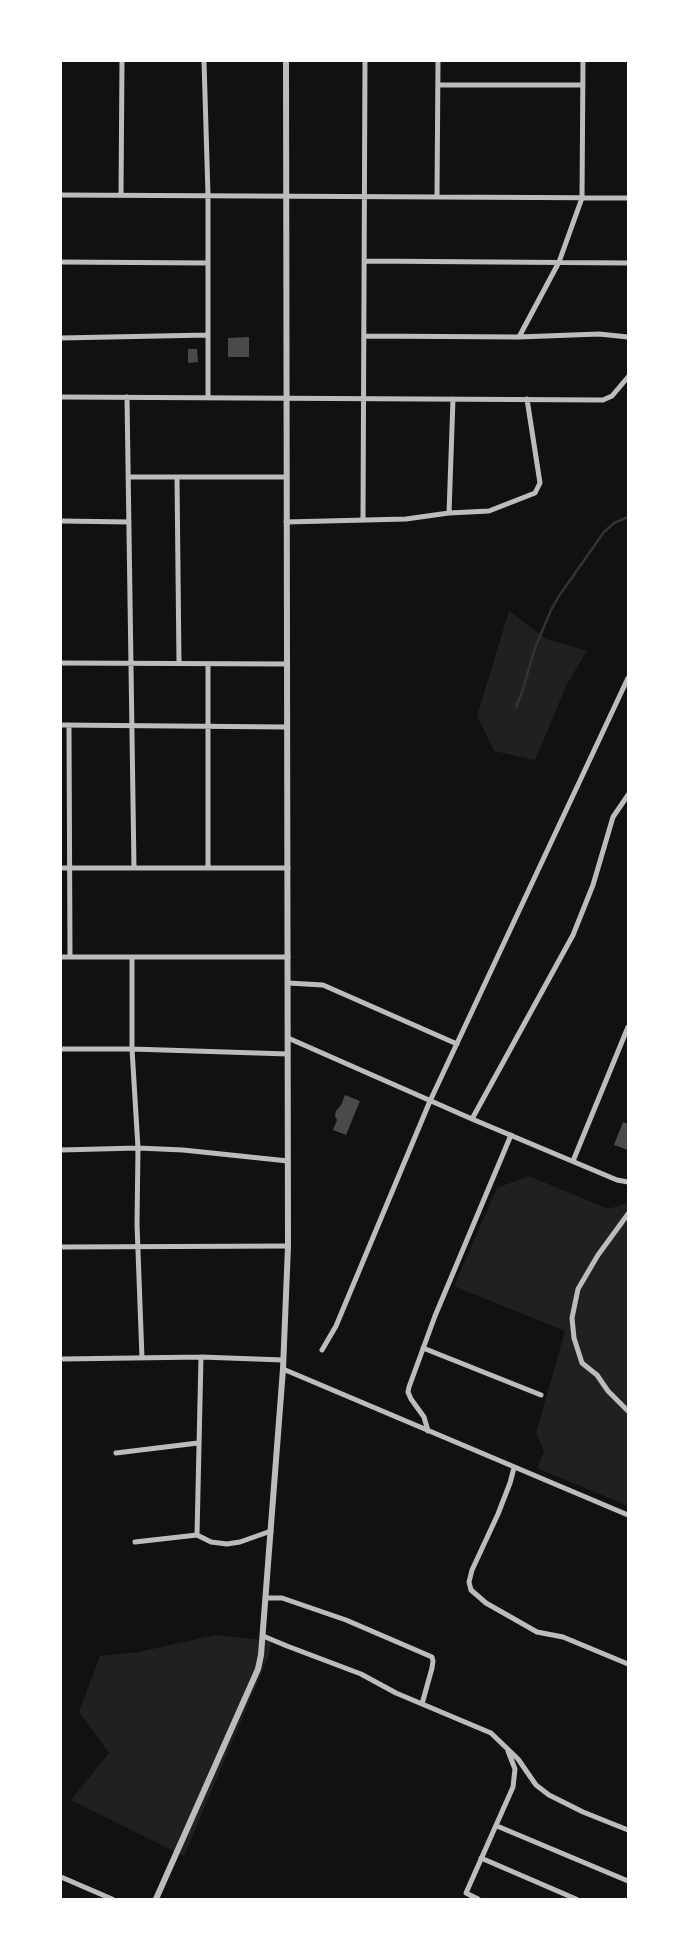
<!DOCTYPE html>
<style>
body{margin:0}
#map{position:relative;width:689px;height:1960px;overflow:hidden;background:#111;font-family:"Exo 2",sans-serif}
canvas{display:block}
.frame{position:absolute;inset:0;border:62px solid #fff;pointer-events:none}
</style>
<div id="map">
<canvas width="689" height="1960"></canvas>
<div class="frame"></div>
</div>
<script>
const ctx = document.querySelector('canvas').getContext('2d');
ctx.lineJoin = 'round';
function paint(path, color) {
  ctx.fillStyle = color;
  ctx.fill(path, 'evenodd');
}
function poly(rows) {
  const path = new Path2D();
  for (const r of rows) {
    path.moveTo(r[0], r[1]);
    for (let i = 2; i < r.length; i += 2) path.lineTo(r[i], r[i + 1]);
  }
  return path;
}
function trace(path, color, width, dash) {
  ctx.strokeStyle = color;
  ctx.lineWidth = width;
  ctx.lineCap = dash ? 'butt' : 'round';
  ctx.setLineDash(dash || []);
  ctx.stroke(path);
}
const green = poly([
 [509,611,546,639,587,651,567,684,535,760,494,751,477,716],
 [529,1176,608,1209,628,1203,628,1506,537,1468,544,1451,536,1433,565,1331,454,1286,497,1188],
 [215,1635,272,1641,269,1655,184,1856,71,1800,109,1753,79,1712,100,1656,139,1652]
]);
const stream = poly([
 [516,707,522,692,535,648,551,610,559,596,604,532,614,523,628,517]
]);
const building = poly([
 [249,337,249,357,228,357,228,338],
 [188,349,197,349,198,362,188,363],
 [345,1095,360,1101,346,1135,333,1130,337,1120,335,1116,336,1111,341,1105],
 [623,1122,628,1124,628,1150,614,1145]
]);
const minor = poly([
 [204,61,208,195,208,397],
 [439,85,583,85],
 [61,195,628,198],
 [121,195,122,61],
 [437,196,438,61],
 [364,261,628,263],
 [61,262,208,263],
 [364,336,519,337,599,334,628,337],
 [519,337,559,262,582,198,583,61],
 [61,338,208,335],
 [61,397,603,400,612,396,628,377],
 [127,397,134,868],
 [128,477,286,477],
 [177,478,179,663],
 [449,513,453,399],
 [363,520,365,61],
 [61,521,129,522],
 [286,522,406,519,449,513,489,511,535,493,540,483,527,399],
 [61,663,287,664],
 [208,664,208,868],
 [61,725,286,727],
 [69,725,70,957],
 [61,868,288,868],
 [61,957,288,957],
 [132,957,132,1049,138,1148,137,1224,142,1358],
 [288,983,323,985,457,1044],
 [288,1038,472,1119,617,1180,628,1182],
 [61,1049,132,1049,288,1054],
 [472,1119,573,935,593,885,613,817,628,795],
 [61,1150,138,1148,183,1150,288,1161],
 [573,1161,628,1027],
 [628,1214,598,1255,578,1289,572,1318,574,1338,582,1363,597,1375,608,1391,628,1411],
 [61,1247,288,1246],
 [423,1348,541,1395],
 [322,1350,336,1326,430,1101,628,678],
 [63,1359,201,1357,283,1360],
 [283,1369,628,1515],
 [428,1431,424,1417,411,1399,408,1392,409,1387,435,1316,511,1135],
 [116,1453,198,1443],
 [514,1468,510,1483,498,1514,472,1570,469,1582,471,1590,486,1603,537,1632,563,1637,628,1664],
 [197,1535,201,1357],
 [135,1542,197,1535,211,1542,227,1544,240,1542,271,1531],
 [266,1598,282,1598,346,1620,432,1657,433,1661,432,1668,422,1704],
 [263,1636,287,1646,361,1674,396,1693,491,1733,518,1759,536,1785,549,1795,583,1812,628,1830],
 [497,1826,628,1881],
 [481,1858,576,1899],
 [61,1877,112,1899],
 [478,1899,466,1893,513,1787,515,1769,508,1751]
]);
const tertiary = poly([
 [156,1899,258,1669,261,1655,283,1369,288,1246,286,61]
]);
paint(green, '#202020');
trace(stream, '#333', 2.5);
paint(building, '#4a4a4a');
trace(minor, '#bcbcbc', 5);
trace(tertiary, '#bcbcbc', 6);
</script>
